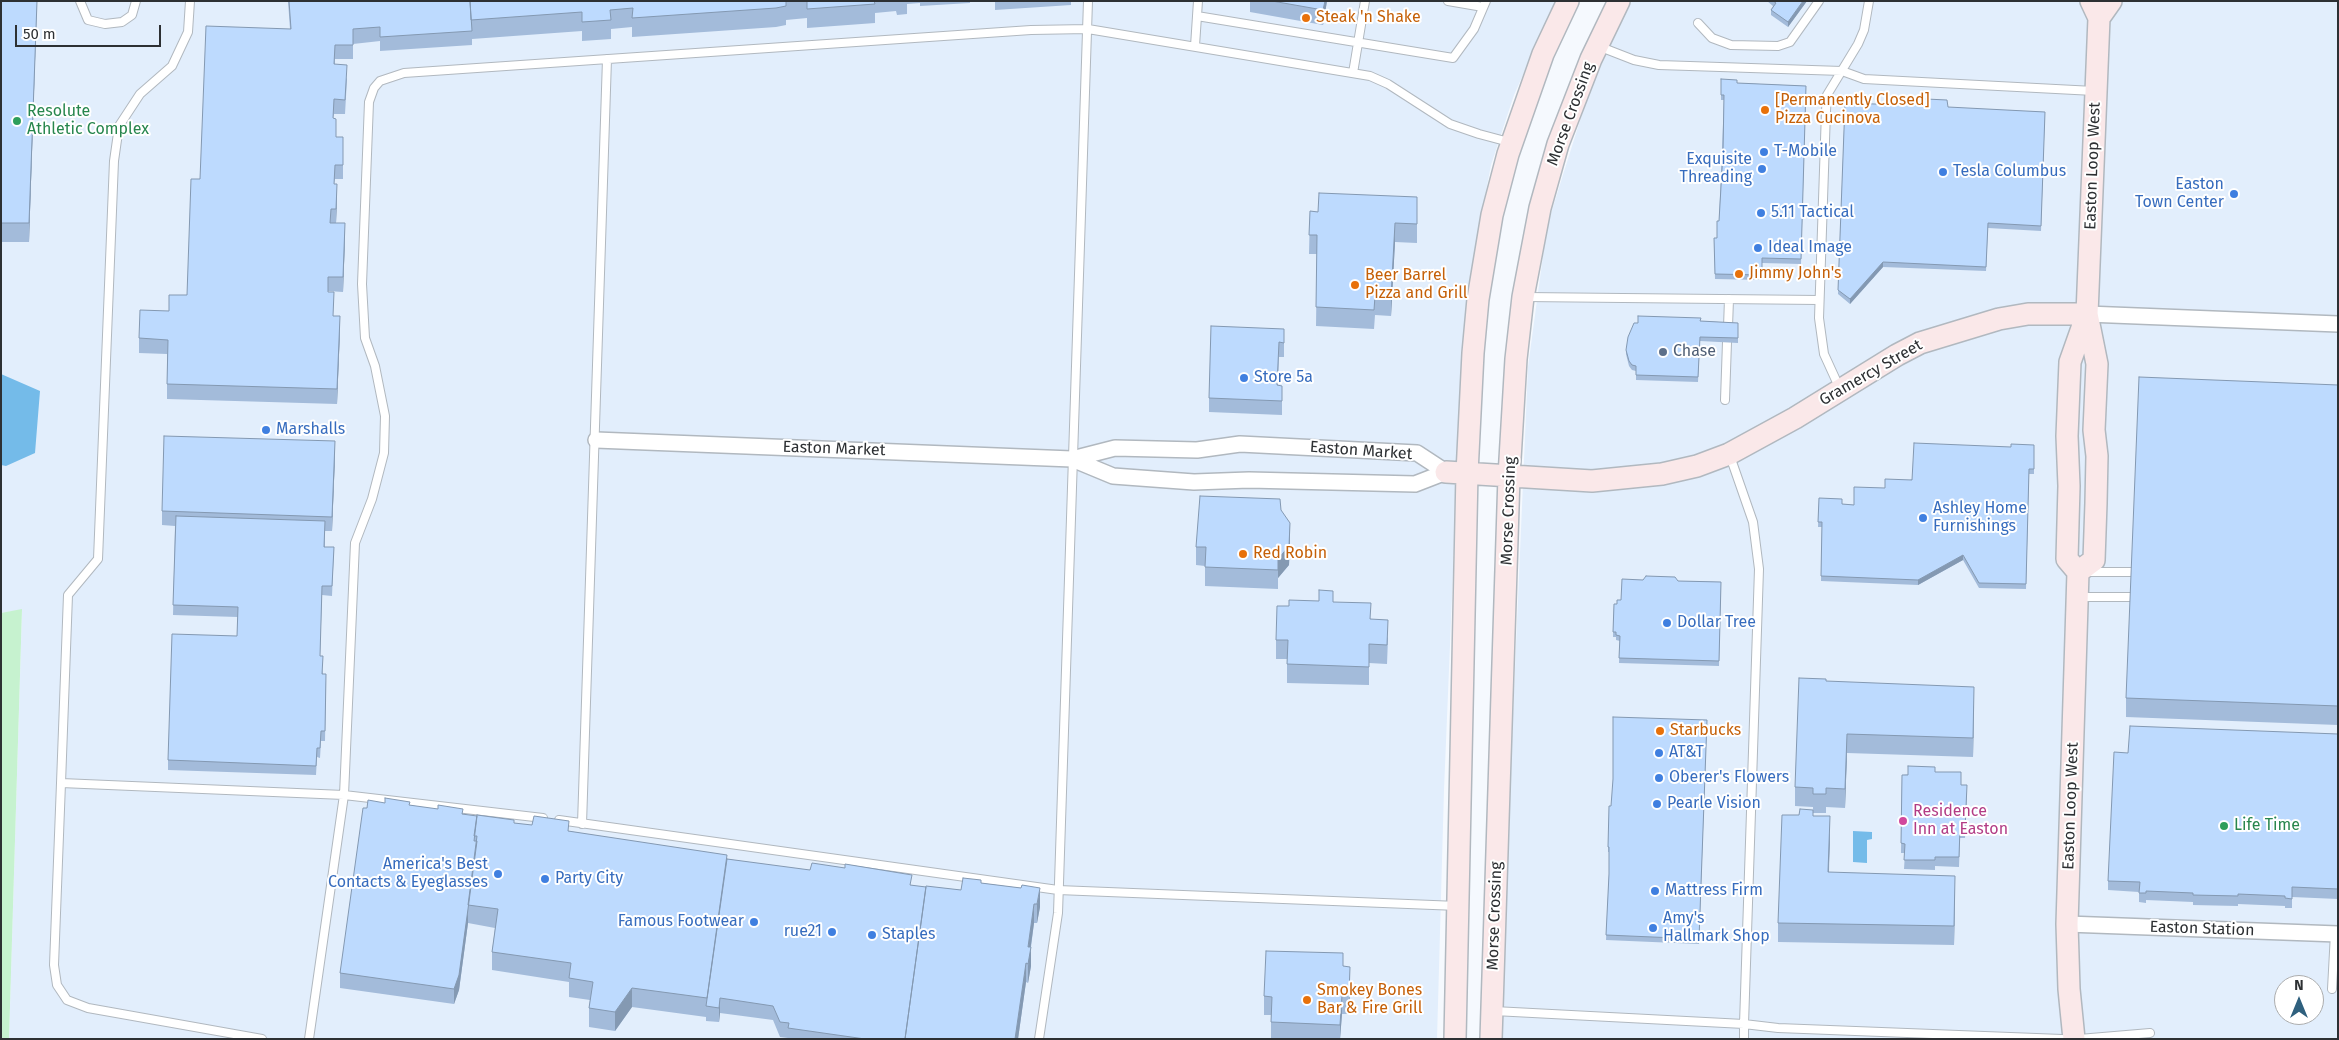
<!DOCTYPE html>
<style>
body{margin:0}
#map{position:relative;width:2339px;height:1040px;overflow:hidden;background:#f5f9fe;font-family:"Fira Sans",sans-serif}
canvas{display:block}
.frame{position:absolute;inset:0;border:2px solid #2d3033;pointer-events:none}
.north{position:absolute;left:2274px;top:975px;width:50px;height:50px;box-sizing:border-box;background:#fff;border:1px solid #abacad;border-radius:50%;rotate:0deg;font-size:14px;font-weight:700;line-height:20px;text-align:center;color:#2d3033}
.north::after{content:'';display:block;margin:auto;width:18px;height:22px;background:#2f607e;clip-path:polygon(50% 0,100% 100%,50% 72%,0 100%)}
.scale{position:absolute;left:15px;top:25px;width:146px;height:22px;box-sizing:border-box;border:2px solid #2d3033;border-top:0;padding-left:6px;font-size:15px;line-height:18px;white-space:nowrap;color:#2d3033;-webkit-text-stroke:4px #fff;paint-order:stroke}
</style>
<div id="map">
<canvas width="2339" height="1040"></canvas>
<div class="frame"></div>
<div class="north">N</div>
<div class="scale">50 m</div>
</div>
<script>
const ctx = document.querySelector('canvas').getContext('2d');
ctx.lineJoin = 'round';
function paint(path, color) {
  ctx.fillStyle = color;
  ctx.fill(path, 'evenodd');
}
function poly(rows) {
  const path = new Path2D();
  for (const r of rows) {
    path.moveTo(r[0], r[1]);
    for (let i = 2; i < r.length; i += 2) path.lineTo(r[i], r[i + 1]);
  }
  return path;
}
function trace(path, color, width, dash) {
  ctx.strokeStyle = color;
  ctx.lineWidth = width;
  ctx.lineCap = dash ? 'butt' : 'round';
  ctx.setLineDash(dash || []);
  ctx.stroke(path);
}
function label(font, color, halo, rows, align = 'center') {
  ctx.font = font + ' "Fira Sans",sans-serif';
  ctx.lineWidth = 4;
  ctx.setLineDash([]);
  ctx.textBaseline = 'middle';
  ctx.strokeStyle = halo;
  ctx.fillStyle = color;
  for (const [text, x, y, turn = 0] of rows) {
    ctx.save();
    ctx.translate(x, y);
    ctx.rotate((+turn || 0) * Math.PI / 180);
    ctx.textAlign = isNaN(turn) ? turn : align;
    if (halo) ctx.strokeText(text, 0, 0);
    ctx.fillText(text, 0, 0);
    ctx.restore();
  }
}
const built = poly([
 [1,1,1556,1,1514,95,1491,165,1467,292,1460,404,1444,790,1437,1039,9,1039,22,610,1,613],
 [1632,1,2338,1,2338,1039,1499,1039,1528,367,1547,226,1588,95,1621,21],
 [2284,985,2314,985,2314,1015,2284,1015]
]);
const green = poly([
 [22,609,9,1039,1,1039,1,613]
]);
const water = poly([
 [1,374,40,391,35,453,6,466,1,465],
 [1853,831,1872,832,1872,839,1867,840,1867,863,1853,862]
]);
const lane = poly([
 [80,1,88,20,105,24,122,22,132,15,136,1],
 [1448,1,1483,7],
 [1197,16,1453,58,1474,29,1486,1],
 [1698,23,1712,38,1731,45,1778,46,1790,42,1819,1],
 [1195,46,1198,1],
 [1598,46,1634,60,1659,65,1842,71,1864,79,2094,91],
 [1353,73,1365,1],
 [1525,297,1819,300],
 [1728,327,1729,299],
 [1840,389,1824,354,1819,318,1826,111,1827,95,1858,44,1864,30,1869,1],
 [1725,400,1727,342],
 [1730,456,1753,522,1759,569,1744,1024,1778,1028,2062,1039],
 [2086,572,2132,572],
 [2079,597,2131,597],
 [61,783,68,595,98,559,114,161,119,126,140,94,172,66,188,32,190,1],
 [559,820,1058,890,1458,906],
 [582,824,607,59],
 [2332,989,2335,933],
 [1494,1011,1744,1024,1744,1039],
 [262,1039,88,1008,67,1000,57,985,54,965,61,783,344,795,543,818],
 [309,1039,344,795,355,543,372,499,384,453,385,416,375,366,365,338,362,284,369,102,374,88,380,81,404,73,1031,30,1088,29,1370,76,1388,84,1450,124,1479,134,1509,142],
 [1039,1039,1058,913,1088,1],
 [2079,1039,2150,1033]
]);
const street = poly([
 [2087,314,2338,324],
 [596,440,1072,459,1115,448,1197,450,1240,444,1417,453,1446,472],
 [1072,459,1113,476,1194,482,1249,480,1415,484,1446,472],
 [2067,924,2338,934]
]);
const secondary = poly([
 [2099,18,2111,1],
 [1446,472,1592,481,1662,474,1697,466,1729,454,1795,418,1897,355,1920,343,1999,319,2028,314,2087,314],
 [2078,572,2094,560,2096,503,2097,456,2094,430,2097,364,2087,314,2099,18,2091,1],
 [1455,1039,1467,473,1473,353,1478,299,1492,215,1508,154,1543,54,1568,1],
 [1491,1039,1509,476,1516,359,1523,297,1540,208,1558,144,1591,59,1619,1],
 [2074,1039,2069,989,2067,924,2078,572,2067,559,2069,486,2067,436,2070,362,2087,314]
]);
const wall = poly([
 [1,1,37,1,29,242,1,242],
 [288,1,970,1,970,3,920,6,920,3,907,4,907,14,897,15,896,11,875,13,875,23,807,28,807,18,786,20,786,25,776,27,632,37,632,27,611,29,611,39,582,41,582,31,472,39,472,45,380,51,380,41,353,44,353,59,335,59,335,64,347,79,345,114,334,114,333,118,336,137,343,137,343,179,335,179,334,184,337,199,336,223,345,238,343,292,328,291,333,316,340,330,337,404,167,399,167,354,139,353,139,338,169,311,187,295,290,29],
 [995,1,1071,1,1071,5,995,10],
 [1250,1,1327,1,1323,25,1250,12],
 [1767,1,1807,1,1788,27,1771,15,1771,10,1773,6],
 [1721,79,1737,83,1806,86,1801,264,1762,263,1762,280,1715,279,1714,238,1717,238,1719,221,1724,100,1721,100],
 [1845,103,2045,112,2041,231,1988,228,1986,271,1883,267,1850,304,1838,294],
 [1417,197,1417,243,1395,242,1391,316,1375,315,1374,329,1316,326,1317,254,1309,254,1310,211,1318,212],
 [1700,321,1738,323,1738,343,1700,341,1698,382,1636,380,1636,371,1632,370,1629,366,1626,354,1626,350],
 [1284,329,1284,357,1279,357,1278,385,1282,386,1282,415,1209,412,1209,398],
 [2338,385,2338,725,2126,717,2126,698],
 [2034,445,2034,474,2029,474,2026,589,1979,588,1963,560,1918,585,1821,581,1822,527,1818,527,1819,498,1842,504,1854,505,1885,488,2011,447],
 [335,456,332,531,325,531,325,547,334,547,332,596,322,595,320,656,323,674,326,684,325,741,321,741,320,758,317,757,316,775,168,770,168,760,237,636,238,617,173,615,175,526,162,525,162,511],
 [1281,510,1290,542,1289,565,1278,578,1278,589,1205,586,1205,566,1196,565,1196,547],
 [1678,581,1721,582,1719,666,1619,663,1620,641,1616,640,1616,637,1613,637,1614,604,1617,604,1621,600],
 [1333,602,1371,619,1388,638,1387,664,1369,663,1369,685,1287,683,1287,659,1276,659,1276,640,1289,606],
 [1826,681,1974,706,1973,757,1847,753,1845,808,1826,807,1826,813,1813,813,1813,807,1795,806,1795,787],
 [1707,720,1699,944,1606,940,1609,874,1609,852,1608,852,1608,847,1611,806],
 [2338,734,2338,899,2292,897,2292,908,2285,908,2285,906,2238,904,2238,906,2193,905,2193,902,2146,900,2146,903,2139,902,2139,892,2108,890,2108,881,2128,753],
 [1935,772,1961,785,1967,794,1965,838,1960,838,1959,867,1935,866,1935,870,1904,869,1905,853,1901,853,1902,775],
 [385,803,410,805,514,823,569,831,727,859,912,886,961,890,981,883,1021,888,1040,907,1037,923,1034,923,1031,947,1031,966,1028,983,1026,982,1018,1039,788,1039,788,1038,780,1037,773,1020,720,1013,719,1022,706,1021,706,1017,632,1007,615,1031,589,1027,589,1008,590,1000,569,997,569,982,492,970,492,952,495,928,468,923,459,990,454,1004,340,988,340,973,367,808],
 [1813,816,1830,835,1829,872,1955,895,1954,945,1778,942,1778,923],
 [1343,966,1350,986,1349,1014,1342,1014,1340,1039,1271,1039,1271,1015,1264,1015,1264,996]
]);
const shadedWall = poly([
 [37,1,29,242,29,223],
 [1325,1,1327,1,1323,25,1323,10],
 [1803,1,1807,1,1788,27,1788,22],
 [337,184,337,199,336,223,336,209],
 [345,223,345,238,343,292,343,277],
 [1395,223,1395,242,1391,316,1391,297],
 [1883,262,1883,267,1850,304,1850,299],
 [340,316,340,330,337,404,337,389],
 [335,441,335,456,332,531,332,517],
 [1290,523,1290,542,1289,565,1278,578,1278,559],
 [1963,555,1963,560,1918,585,1918,580],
 [1974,687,1974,706,1973,757,1973,738],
 [1847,734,1847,753,1845,808,1845,789],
 [1830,816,1830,835,1828,891,1828,872],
 [1955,876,1955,895,1954,945,1954,926],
 [1040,888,1040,907,1037,923,1037,904],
 [1034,904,1034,923,1028,966,1028,947],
 [468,909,468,923,459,990,454,1004,454,989],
 [1031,947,1031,966,1028,983,1028,964],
 [1026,963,1026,982,1018,1039,1015,1039],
 [1350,967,1350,986,1349,1014,1349,995],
 [632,988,632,1007,615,1031,615,1012],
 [1342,995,1342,1014,1340,1039,1340,1025],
 [720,998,720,1013,719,1022,719,1008]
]);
const building = poly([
 [1,1,37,1,29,223,1,223,1,1],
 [289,1,470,1,472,31,380,37,380,27,353,29,353,45,335,45,334,64,347,65,345,100,334,99,333,118,336,119,336,137,343,137,343,165,335,165,334,184,337,184,336,209,331,209,330,223,345,223,343,277,328,277,328,292,334,292,333,316,340,316,337,389,167,384,168,340,139,338,140,310,169,311,169,295,187,295,191,179,200,179,206,26,291,29,289,1],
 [470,1,786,1,786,6,776,8,632,18,633,8,610,10,611,20,582,22,582,12,471,20,470,1],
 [807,1,874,1,875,4,807,9,807,1],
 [1272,1,1325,1,1323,10,1272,1],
 [1773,1,1803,1,1788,22,1771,10,1776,3,1773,1],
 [1721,79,1737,80,1737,83,1806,86,1801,259,1762,258,1762,275,1715,274,1714,238,1717,238,1717,221,1719,221,1723,152,1724,95,1721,95,1721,79],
 [1905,98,1947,100,1948,107,2045,112,2041,226,1988,223,1986,267,1883,262,1850,299,1838,290,1845,103,1904,105,1905,98],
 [1319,193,1417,197,1417,224,1395,223,1391,297,1375,296,1374,310,1316,307,1317,235,1309,235,1310,211,1318,212,1319,193],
 [1638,316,1701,318,1700,321,1738,323,1738,338,1700,337,1698,377,1636,375,1636,366,1632,365,1629,361,1626,350,1628,337,1634,323,1638,323,1638,316],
 [1211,326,1284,329,1284,343,1279,342,1277,385,1282,386,1282,401,1209,398,1211,326],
 [2139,377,2338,385,2338,706,2126,698,2139,377],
 [164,436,335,441,332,517,162,511,164,436],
 [1914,443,2011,447,2011,444,2034,445,2034,469,2029,469,2026,584,1979,583,1963,555,1918,580,1821,576,1822,522,1818,522,1819,498,1842,499,1842,504,1854,505,1854,487,1885,488,1885,479,1912,480,1914,443],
 [1200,496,1280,499,1281,510,1290,523,1289,546,1278,559,1278,570,1205,567,1206,547,1196,547,1200,496],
 [176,516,325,521,324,547,334,547,332,586,322,586,320,656,323,656,322,674,326,674,325,731,321,731,320,748,317,748,316,766,168,760,172,634,237,636,238,607,173,605,176,516],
 [1646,576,1675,577,1678,581,1721,582,1719,661,1619,658,1620,636,1616,635,1616,632,1613,632,1614,604,1617,604,1617,600,1621,600,1622,579,1643,580,1646,576],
 [1319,590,1333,591,1333,602,1371,603,1370,619,1388,620,1387,645,1369,644,1369,667,1287,664,1288,640,1276,640,1277,606,1289,606,1289,600,1319,601,1319,590],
 [1799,678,1826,679,1826,681,1974,687,1973,738,1847,734,1845,789,1826,788,1826,794,1813,794,1813,788,1795,787,1799,678],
 [1613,717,1707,720,1699,939,1606,935,1609,874,1609,847,1608,847,1609,806,1611,806,1613,779,1613,717],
 [2130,726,2338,734,2338,889,2292,887,2292,899,2285,898,2285,896,2238,894,2238,896,2193,895,2193,893,2146,891,2146,893,2139,893,2140,882,2108,881,2114,752,2128,753,2130,726],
 [1908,766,1935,767,1935,772,1961,772,1961,785,1967,785,1965,829,1960,828,1959,857,1935,857,1935,860,1904,860,1905,844,1901,843,1902,775,1908,775,1908,766],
 [385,798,410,802,409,805,438,809,438,805,463,809,462,814,477,816,474,841,477,841,468,909,459,975,454,989,340,973,363,808,367,808,368,800,385,803,385,798],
 [1800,809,1813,810,1813,816,1830,816,1828,872,1955,876,1954,926,1778,923,1782,815,1799,815,1800,809],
 [477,815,514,820,514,823,532,825,534,816,569,821,568,831,727,855,707,998,632,988,615,1012,589,1008,593,982,569,978,571,963,492,952,498,909,468,905,477,836,474,836,477,815],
 [727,859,810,870,812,863,845,868,845,864,912,875,910,885,926,887,905,1039,865,1039,788,1028,789,1023,780,1022,773,1006,720,998,719,1008,706,1006,727,859],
 [963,878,981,880,981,883,1021,888,1022,885,1040,888,1037,904,1034,904,1028,947,1031,947,1028,964,1026,963,1015,1039,905,1039,926,886,961,890,963,878],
 [1266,951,1343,953,1343,966,1350,967,1349,995,1342,995,1340,1025,1271,1022,1272,997,1264,996,1266,951]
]);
const markers = [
 [1306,18,5,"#e8710a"],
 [1765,110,5,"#e8710a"],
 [17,121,5,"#2e9e5b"],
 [1764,152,5,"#3f7fe0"],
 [1762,169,5,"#3f7fe0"],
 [1943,172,5,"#3f7fe0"],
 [2234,194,5,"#3f7fe0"],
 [1761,213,5,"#3f7fe0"],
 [1758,248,5,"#3f7fe0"],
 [1739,274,5,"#e8710a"],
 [1355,285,5,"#e8710a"],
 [1663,352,5,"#5c6f8a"],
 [1244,378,5,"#3f7fe0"],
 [266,430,5,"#3f7fe0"],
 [1923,518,5,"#3f7fe0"],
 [1243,554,5,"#e8710a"],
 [1667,623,5,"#3f7fe0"],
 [1660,731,5,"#e8710a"],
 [1659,753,5,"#3f7fe0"],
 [1659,778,5,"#3f7fe0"],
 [1657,804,5,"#3f7fe0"],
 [1903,821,5,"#d1479c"],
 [2224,826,5,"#2e9e5b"],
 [498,874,5,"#3f7fe0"],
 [545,879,5,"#3f7fe0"],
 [1655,891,5,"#3f7fe0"],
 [754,922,5,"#3f7fe0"],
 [1653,928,5,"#3f7fe0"],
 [832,932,5,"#3f7fe0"],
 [872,935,5,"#3f7fe0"],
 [1307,1000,5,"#e8710a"]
];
const foodNames = [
 ["Steak 'n Shake",1316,18],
 ["[Permanently Closed]",1775,101],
 ["Pizza Cucinova",1775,119],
 ["Jimmy John's",1749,274],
 ["Beer Barrel",1365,276],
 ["Pizza and Grill",1365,294],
 ["Red Robin",1253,554],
 ["Starbucks",1670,731],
 ["Smokey Bones",1317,991],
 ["Bar & Fire Grill",1317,1009]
];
const leisureNames = [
 ["Resolute",27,112],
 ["Athletic Complex",27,130],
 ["Life Time",2234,826]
];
const streetNames = [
 ["Morse Crossing",1571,114,-70],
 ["Easton Loop West",2093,166,-88],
 ["Gramercy Street",1871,373,-30],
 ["Easton Market",834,449,2],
 ["Easton Market",1361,451,4],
 ["Morse Crossing",1509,511,-88],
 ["Easton Loop West",2071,806,-88],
 ["Morse Crossing",1495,916,-88],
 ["Easton Station",2202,929,2]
];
const shopNames = [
 ["T-Mobile",1774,152],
 ["Exquisite",1752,160,"right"],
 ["Threading",1752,178,"right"],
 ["Tesla Columbus",1953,172],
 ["Easton",2224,185,"right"],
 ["Town Center",2224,203,"right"],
 ["5.11 Tactical",1771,213],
 ["Ideal Image",1768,248],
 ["Store 5a",1254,378],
 ["Marshalls",276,430],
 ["Ashley Home",1933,509],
 ["Furnishings",1933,527],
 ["Dollar Tree",1677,623],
 ["AT&T",1669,753],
 ["Oberer's Flowers",1669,778],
 ["Pearle Vision",1667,804],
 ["America's Best",488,865,"right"],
 ["Contacts & Eyeglasses",488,883,"right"],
 ["Party City",555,879],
 ["Mattress Firm",1665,891],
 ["Amy's",1663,919],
 ["Hallmark Shop",1663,937],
 ["Famous Footwear",744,922,"right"],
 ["rue21",822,932,"right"],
 ["Staples",882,935]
];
const serviceNames = [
 ["Chase",1673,352]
];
const hotelNames = [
 ["Residence",1913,812],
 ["Inn at Easton",1913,830]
];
paint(built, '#e2eefc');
paint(green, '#c6f2cf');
paint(water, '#74bbe9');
trace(lane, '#b1b8bf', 10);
trace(street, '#b1b8bf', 18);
trace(secondary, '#b1b8bf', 24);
trace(lane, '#fff', 8);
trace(street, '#fff', 15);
trace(secondary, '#fae8e9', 21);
paint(wall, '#a3bbda');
paint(shadedWall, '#8499b2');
paint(building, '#bddafe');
trace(building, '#8499b2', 1);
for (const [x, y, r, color] of markers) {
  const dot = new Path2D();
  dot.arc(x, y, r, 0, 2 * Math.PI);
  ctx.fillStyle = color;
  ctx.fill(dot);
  trace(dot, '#fff', 2);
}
label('16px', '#c56008', '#fff', foodNames, 'left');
label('16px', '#27864d', '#fff', leisureNames, 'left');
label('16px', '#2d3033', '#fff', streetNames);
label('16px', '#366cbe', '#fff', shopNames, 'left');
label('16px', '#4e5e75', '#fff', serviceNames, 'left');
label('16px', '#b23c85', '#fff', hotelNames, 'left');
</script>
